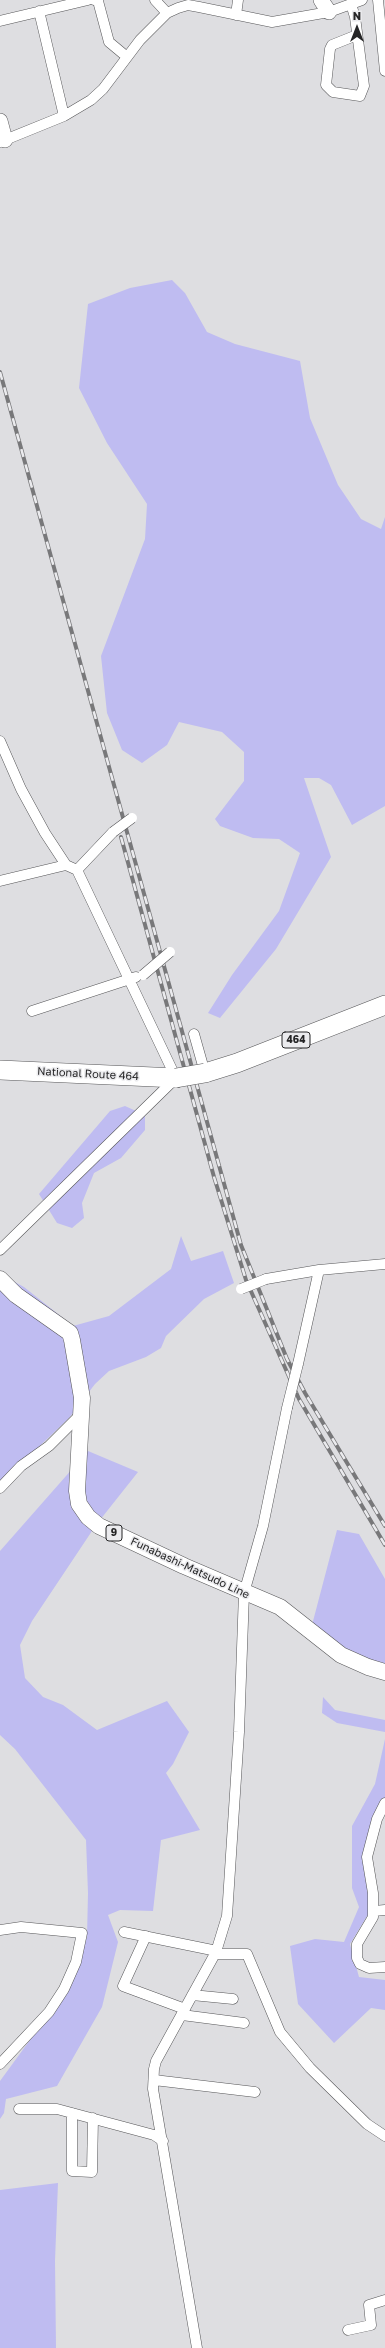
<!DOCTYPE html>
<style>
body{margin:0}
#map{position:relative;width:385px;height:2348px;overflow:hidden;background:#dedee1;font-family:"Golos Text",sans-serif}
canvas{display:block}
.north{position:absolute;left:337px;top:8px;width:40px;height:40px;-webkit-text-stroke:3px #ebebee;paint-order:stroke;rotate:0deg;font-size:11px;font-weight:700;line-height:16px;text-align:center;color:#252526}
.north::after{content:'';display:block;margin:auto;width:14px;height:18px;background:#252526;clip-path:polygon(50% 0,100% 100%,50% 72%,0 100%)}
</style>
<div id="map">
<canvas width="385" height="2348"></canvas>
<div class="north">N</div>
</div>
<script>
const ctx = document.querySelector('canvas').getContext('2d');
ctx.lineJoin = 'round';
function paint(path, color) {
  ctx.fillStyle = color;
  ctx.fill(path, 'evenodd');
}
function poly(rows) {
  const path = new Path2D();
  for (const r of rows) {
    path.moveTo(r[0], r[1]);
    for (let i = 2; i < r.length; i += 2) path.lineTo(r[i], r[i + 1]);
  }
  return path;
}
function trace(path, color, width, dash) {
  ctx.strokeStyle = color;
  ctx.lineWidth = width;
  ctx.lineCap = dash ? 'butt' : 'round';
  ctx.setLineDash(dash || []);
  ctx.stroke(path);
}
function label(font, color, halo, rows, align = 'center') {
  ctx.font = font + ' "Golos Text",sans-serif';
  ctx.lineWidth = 3;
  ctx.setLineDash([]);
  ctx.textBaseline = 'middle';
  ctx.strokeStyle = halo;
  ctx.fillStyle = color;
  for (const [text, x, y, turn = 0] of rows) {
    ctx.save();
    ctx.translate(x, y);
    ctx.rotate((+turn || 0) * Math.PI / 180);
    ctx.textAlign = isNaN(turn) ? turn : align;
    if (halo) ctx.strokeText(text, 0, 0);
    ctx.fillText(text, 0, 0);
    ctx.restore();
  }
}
const green = poly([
 [172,280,185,293,207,332,235,344,300,361,310,418,338,485,361,519,381,529,385,517,385,806,352,825,331,785,319,778,304,778,331,857,276,949,220,1018,208,1013,232,975,279,911,300,853,279,839,253,838,220,826,215,819,244,781,244,752,222,732,179,722,167,745,142,763,122,750,107,713,101,656,145,539,147,504,107,443,79,388,88,304,130,288],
 [125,1106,145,1115,145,1130,121,1158,94,1173,82,1203,84,1218,72,1228,57,1223,39,1194,110,1111],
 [181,1236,191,1261,223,1251,234,1283,204,1299,166,1336,161,1348,146,1357,109,1371,95,1384,69,1418,0,1484,0,1274,24,1287,73,1326,109,1316,171,1269],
 [88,1451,138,1472,96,1525,32,1621,20,1645,25,1678,43,1697,63,1705,97,1730,167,1701,189,1732,173,1764,166,1773,200,1830,161,1840,153,1911,120,1910,108,1915,118,1942,102,2007,57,2086,6,2099,4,2113,0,2119,0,2081,68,1988,87,1937,88,1893,86,1840,15,1749,0,1735,0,1551],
 [337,1530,359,1534,385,1579,385,1664,354,1655,312,1625],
 [323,1697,335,1710,385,1720,385,1732,337,1723,322,1713],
 [385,1739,385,1813,368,1848,372,1908,350,1944,359,1977,385,1980,385,2010,371,2008,334,2043,298,2004,290,1946,315,1939,344,1942,359,1907,352,1888,352,1826,375,1784],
 [58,2183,55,2261,56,2348,0,2348,0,2190]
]);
const street = poly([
 [94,0,98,1,109,42,127,57],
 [155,0,167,13],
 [378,0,385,71],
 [351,4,355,17,364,86,360,96,333,92,326,85,330,49,332,45,357,35],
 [39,11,64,116],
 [236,15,238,0],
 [0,21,88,0],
 [0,142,64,116,91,100,103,89,140,40,167,13,178,8,188,5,199,7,272,22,329,12,362,0],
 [0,741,21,789,45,833,66,865,77,870],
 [0,881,66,865],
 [32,1011,136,977],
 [194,1034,205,1073],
 [0,1250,176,1078,77,870,113,832],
 [266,1279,319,1270],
 [298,1364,319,1270,385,1264],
 [0,1488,21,1466,49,1446,81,1414],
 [385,1803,377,1819,367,1857,373,1893,373,1917,357,1944,357,1958,360,1964,369,1968,385,1967],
 [374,1911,385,1910],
 [0,1930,21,1927,82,1933,76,1962,64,1989,49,2012,0,2064],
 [124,1932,212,1950,219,1954,247,1954,280,2032,310,2068,367,2124,385,2136],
 [146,1936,123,1986,185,2009],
 [192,1995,233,1999],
 [182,2015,244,2023],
 [154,2080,255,2092],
 [19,2109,57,2109,154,2135,163,2141],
 [72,2113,72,2171,92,2172,93,2118],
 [348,2330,371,2325,369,2305,385,2300],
 [197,2348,153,2089,154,2069,156,2061,216,1952,227,1916,239,1732,244,1593,263,1526,287,1408]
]);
const secondary = poly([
 [321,0,329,12],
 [0,121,5,140]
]);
const primary = poly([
 [0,1279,16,1295,70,1333,72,1340,82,1398,77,1491,79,1504,88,1517,99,1526,184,1566,280,1607,341,1655,368,1667,385,1672]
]);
const highway = poly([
 [0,1070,176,1078],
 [205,1073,237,1063,385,1005]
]);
const rail = poly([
 [0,372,241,1245,287,1359,305,1393,385,1526],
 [121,837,214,1177,246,1280,299,1399,385,1545]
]);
const streetBridge = poly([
 [113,832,132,818],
 [143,975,170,952],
 [241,1289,266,1279],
 [287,1408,298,1364]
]);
const highwayBridge = poly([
 [176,1078,205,1073]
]);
const shields = [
 [296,1040,28],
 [114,1533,16]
];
const shieldNames = [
 ["464",296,1040],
 ["9",114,1533]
];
const streetNames = [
 ["National Route 464",88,1074,3],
 ["Funabashi-Matsudo Line",190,1568,25]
];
paint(green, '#bfbcf1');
trace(street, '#565658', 11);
trace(secondary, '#565658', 16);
trace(primary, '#565658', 17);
trace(highway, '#565658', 20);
trace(street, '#fff', 10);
trace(secondary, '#fff', 15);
trace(primary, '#fff', 16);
trace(highway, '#fff', 19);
trace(rail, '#78787a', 4);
trace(rail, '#ebebee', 2.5, [8]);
trace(streetBridge, '#565658', 11, []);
trace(highwayBridge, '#565658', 20, []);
trace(streetBridge, '#fff', 10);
trace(highwayBridge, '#fff', 19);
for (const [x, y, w] of shields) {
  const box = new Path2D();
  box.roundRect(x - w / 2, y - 8, w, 16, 3);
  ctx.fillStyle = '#ebebee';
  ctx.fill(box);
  trace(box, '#252526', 1);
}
label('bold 10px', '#252526', null, shieldNames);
label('11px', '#252526', '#ebebee', streetNames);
</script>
